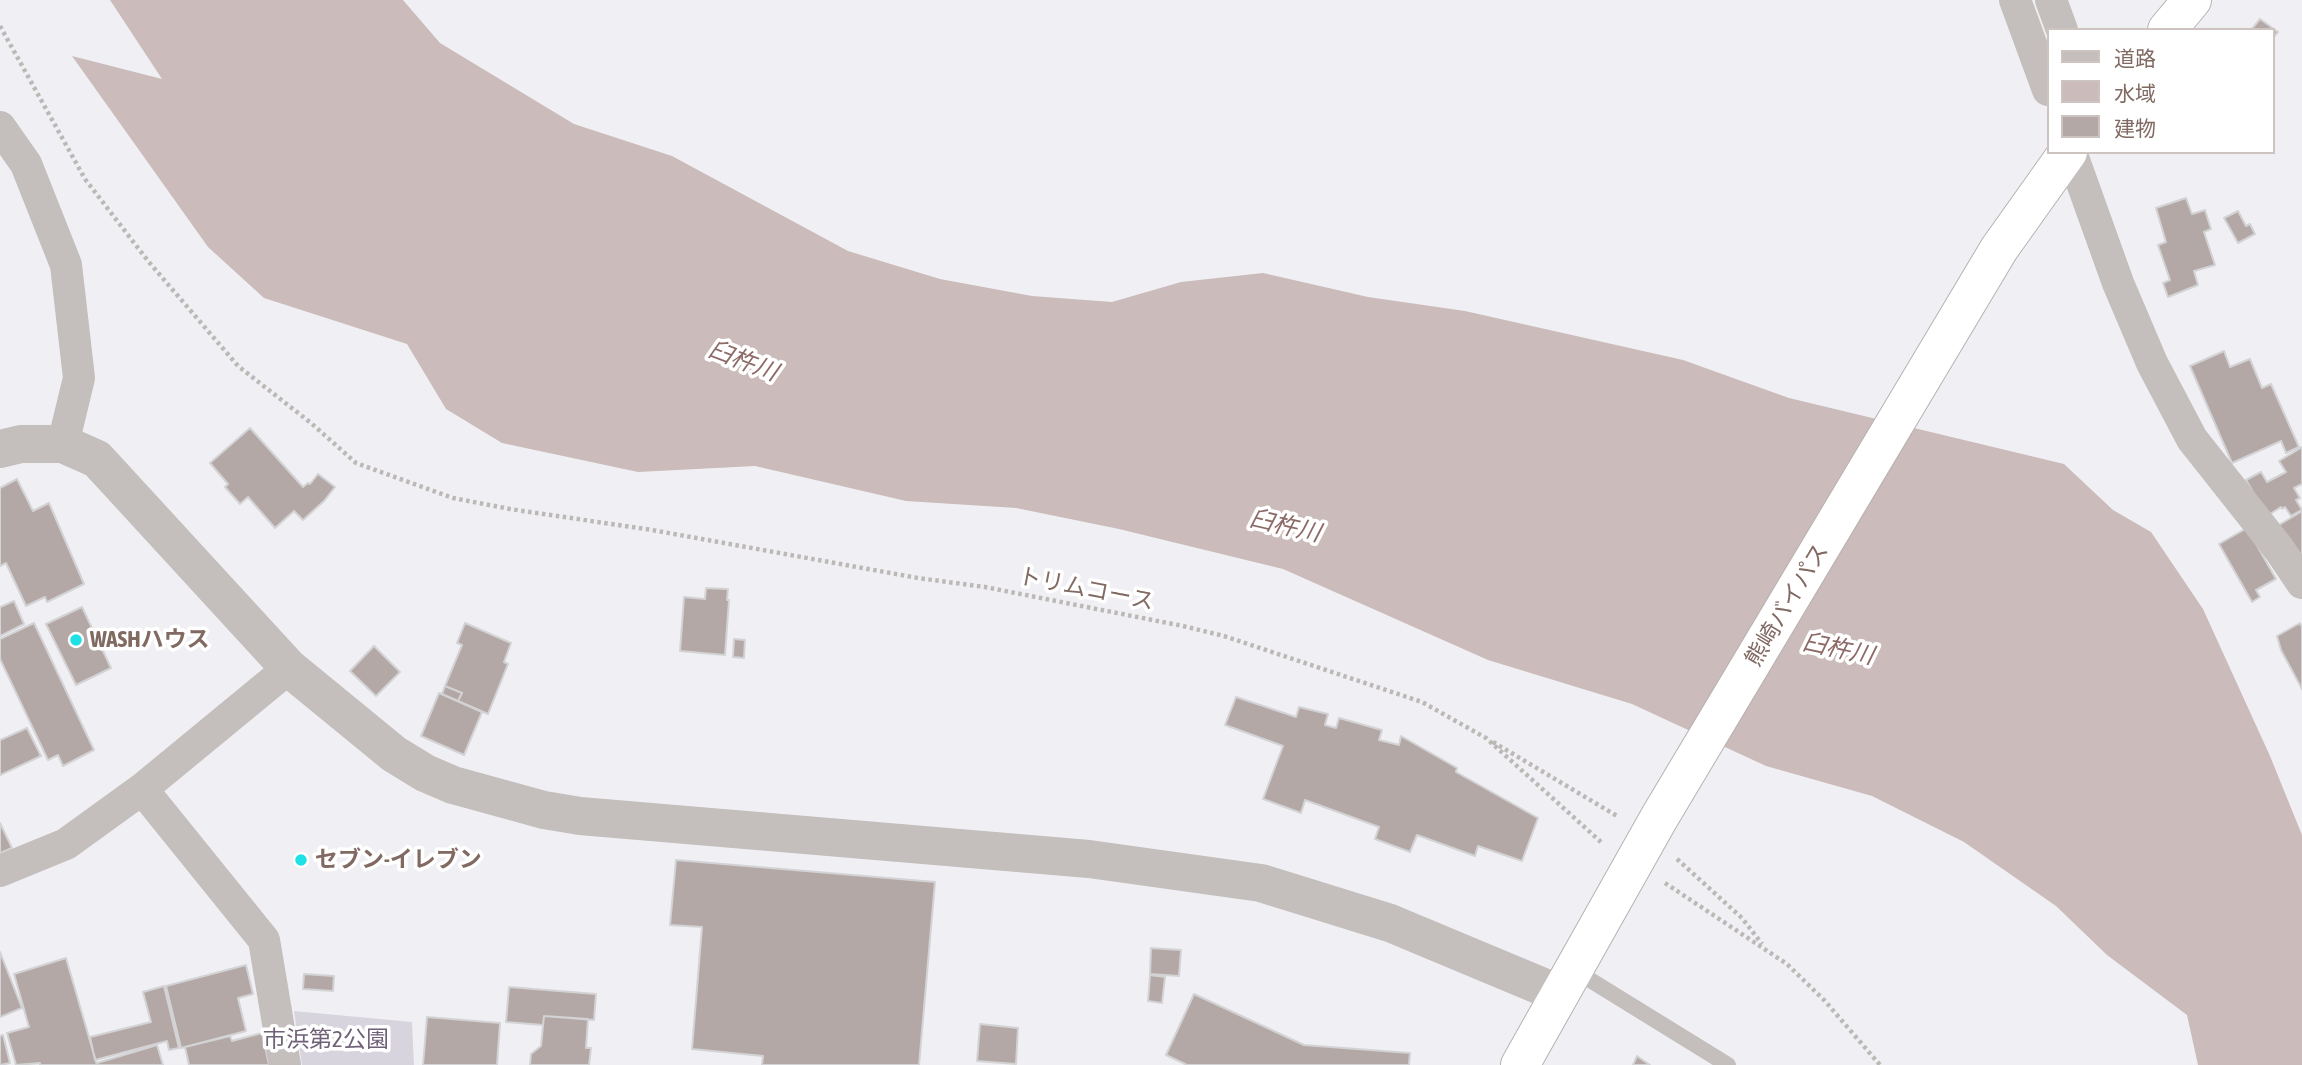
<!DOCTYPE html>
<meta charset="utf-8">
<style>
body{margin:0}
#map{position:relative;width:2302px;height:1065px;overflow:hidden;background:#f0f0f4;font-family:"Asap Condensed","Noto Sans JP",sans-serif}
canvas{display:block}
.legend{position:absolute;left:2047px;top:28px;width:228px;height:126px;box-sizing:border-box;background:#fff;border:2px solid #cdc3c0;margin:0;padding:9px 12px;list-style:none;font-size:21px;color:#816a62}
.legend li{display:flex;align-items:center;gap:14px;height:35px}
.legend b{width:35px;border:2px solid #cdc3c0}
</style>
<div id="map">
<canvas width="2302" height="1065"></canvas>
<ul class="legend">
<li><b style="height:9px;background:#c4bebc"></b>道路</li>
<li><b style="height:19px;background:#cbbbba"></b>水域</li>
<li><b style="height:19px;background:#b3a8a5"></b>建物</li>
</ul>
</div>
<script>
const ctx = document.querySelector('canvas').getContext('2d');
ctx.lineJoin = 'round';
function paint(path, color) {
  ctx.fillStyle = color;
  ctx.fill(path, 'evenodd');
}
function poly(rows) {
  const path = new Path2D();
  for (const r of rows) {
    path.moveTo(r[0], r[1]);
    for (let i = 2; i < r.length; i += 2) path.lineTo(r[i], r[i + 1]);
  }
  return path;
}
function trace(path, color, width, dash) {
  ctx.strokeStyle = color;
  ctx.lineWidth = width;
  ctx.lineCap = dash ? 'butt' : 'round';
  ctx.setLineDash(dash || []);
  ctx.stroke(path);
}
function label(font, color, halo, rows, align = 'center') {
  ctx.font = font + ' "Asap Condensed","Noto Sans JP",sans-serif';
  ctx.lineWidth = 7;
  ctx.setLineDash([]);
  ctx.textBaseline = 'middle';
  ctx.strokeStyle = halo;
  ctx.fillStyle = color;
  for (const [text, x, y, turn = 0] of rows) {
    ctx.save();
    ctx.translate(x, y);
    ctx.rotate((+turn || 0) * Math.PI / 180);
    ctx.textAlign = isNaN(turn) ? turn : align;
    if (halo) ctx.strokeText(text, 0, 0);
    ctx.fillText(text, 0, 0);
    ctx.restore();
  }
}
const green = poly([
 [294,1011,412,1022,414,1065,302,1065]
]);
const water = poly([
 [110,0,403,0,440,43,574,124,672,156,848,251,940,279,1032,296,1112,302,1181,282,1263,273,1368,297,1465,311,1683,360,1789,398,2064,464,2113,510,2151,532,2203,609,2270,756,2302,835,2302,1065,2198,1065,2187,1015,2107,955,2056,906,1964,842,1872,796,1766,766,1632,704,1488,660,1283,569,1119,529,1016,508,906,501,755,466,638,472,502,443,446,409,407,344,264,298,208,247,72,56,162,79]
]);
const building = poly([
 [2260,19,2278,32,2272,39,2272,30,2251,30,2260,19],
 [2186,198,2192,214,2205,210,2211,229,2204,232,2215,265,2194,271,2198,285,2168,297,2163,283,2170,280,2158,245,2166,242,2156,208,2186,198],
 [2238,211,2246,226,2250,224,2255,234,2238,243,2224,218,2238,211],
 [2224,351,2230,367,2250,359,2262,388,2271,384,2299,447,2286,453,2281,441,2232,463,2190,366,2224,351],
 [250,428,303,487,308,483,310,484,318,474,335,487,324,501,303,520,294,511,275,528,248,497,240,504,225,487,228,484,210,463,250,428],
 [2302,447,2302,484,2294,488,2300,498,2296,500,2302,510,2291,516,2285,507,2282,509,2281,507,2267,516,2246,480,2261,472,2267,482,2286,472,2279,461,2302,447],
 [17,479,33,511,49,503,84,584,47,602,45,597,26,606,6,563,0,566,0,488,17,479],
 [2302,511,2302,563,2279,525,2302,511],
 [2247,528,2276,579,2256,590,2260,597,2252,602,2219,544,2247,528],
 [706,588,728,589,727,600,729,600,725,655,680,651,684,597,705,599,706,588],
 [14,601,24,624,0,636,0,607,14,601],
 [82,607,111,668,76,685,46,624,82,607],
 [34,623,94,750,63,766,58,755,48,760,0,659,0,639,34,623],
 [465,623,511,643,504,662,508,664,488,714,458,701,462,693,445,686,462,645,457,643,465,623],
 [2300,623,2302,627,2302,689,2281,650,2277,636,2300,623],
 [734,639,745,640,744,658,733,657,734,639],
 [374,646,400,672,376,696,350,671,374,646],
 [445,686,462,693,458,701,442,694,445,686],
 [439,693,482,712,464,755,421,736,439,693],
 [1236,697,1296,717,1299,707,1328,714,1325,725,1336,728,1339,718,1382,730,1379,740,1399,745,1401,736,1457,768,1456,772,1538,818,1522,861,1478,846,1475,856,1417,835,1410,852,1375,839,1379,827,1305,800,1301,813,1263,799,1283,746,1225,725,1236,697],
 [27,728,41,756,0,775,0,740,27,728],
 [0,823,12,848,0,853,0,823],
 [676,860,935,882,919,1065,762,1065,763,1056,692,1049,702,927,670,925,676,860],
 [1151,948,1181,950,1179,976,1150,974,1151,948],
 [0,952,22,1008,0,1017,0,952],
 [66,958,97,1065,40,1065,40,1063,16,1065,7,1033,29,1027,14,974,66,958],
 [246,965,253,994,238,998,246,1031,181,1048,166,986,246,965],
 [304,974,334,976,333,991,303,989,304,974],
 [1150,975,1165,977,1162,1003,1148,1001,1150,975],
 [164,986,179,1048,169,1050,167,1041,95,1060,90,1037,151,1022,143,992,164,986],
 [509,987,596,994,594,1020,544,1016,543,1025,506,1022,509,987],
 [1194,994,1304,1045,1410,1053,1409,1065,1187,1065,1166,1055,1194,994],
 [544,1016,588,1019,586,1048,591,1048,589,1065,530,1065,531,1054,541,1046,544,1016],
 [427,1017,500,1023,497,1065,423,1065,427,1017],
 [980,1024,1018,1028,1016,1064,977,1061,980,1024],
 [262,1033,269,1065,189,1065,185,1047,230,1036,232,1041,262,1033],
 [3,1035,10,1063,0,1065,0,1036,3,1035],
 [157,1045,163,1065,97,1065,97,1063,157,1045],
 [1637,1056,1650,1065,1633,1065,1637,1056]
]);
const path = poly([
 [0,26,85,179,148,261,238,366,311,423,356,463,453,498,510,509,652,530,918,578,985,587,1183,626,1224,636,1422,702,1486,738,1601,842],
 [1493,742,1617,816],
 [1677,859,1742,918,1762,944],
 [1665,883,1787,964,1825,1001,1880,1065]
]);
const service = poly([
 [1574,970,1728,1065]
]);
const minor = poly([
 [2015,0,2048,90],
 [2051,0,2062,30],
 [0,127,26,164,66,265,79,378,63,444],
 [2071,152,2118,283,2152,363,2192,439,2279,549,2302,583],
 [142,789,264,940,285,1065],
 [0,871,66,844,142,789,289,668]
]);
const tertiary = poly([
 [0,449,21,444,63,444,97,459,289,668,394,754,425,773,453,785,544,810,580,816,1089,859,1261,883,1390,923,1560,994]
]);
const trunk = poly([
 [2167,30,2192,0],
 [1520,1065,1659,818,1999,249,2068,152]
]);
const markers = [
 [76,640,7,"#1fe0e5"],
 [301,860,7,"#1fe0e5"]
];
const streetNames = [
 ["トリムコース",1086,589,11],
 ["熊崎バイパス",1787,605,-59]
];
const poiNames = [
 ["WASHハウス",90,640],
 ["セブン-イレブン",315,860]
];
const parkNames = [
 ["市浜第2公園",326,1040]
];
const waterNames = [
 ["臼杵川",743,361,21],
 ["臼杵川",1285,526,13],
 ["臼杵川",1838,649,12]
];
paint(green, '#d7d4de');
paint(water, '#cbbbba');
paint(building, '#b3a8a5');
trace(building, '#d3d3d5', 2);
trace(trunk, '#b7b1b0', 40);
trace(path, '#bcb8b6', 4.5, [3.5, 3.5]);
trace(service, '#c4bebc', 16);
trace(minor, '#c4bebc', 32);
trace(tertiary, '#c4bebc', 38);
trace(trunk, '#fff', 38);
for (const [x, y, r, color] of markers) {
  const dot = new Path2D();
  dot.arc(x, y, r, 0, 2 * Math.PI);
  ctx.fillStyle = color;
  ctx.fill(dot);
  trace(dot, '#fff', 2.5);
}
label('23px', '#816a62', '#fff', streetNames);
label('bold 23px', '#816a62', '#fff', poiNames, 'left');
label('23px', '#6f6178', '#fff', parkNames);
label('italic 24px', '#8c6a67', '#fff', waterNames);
</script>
